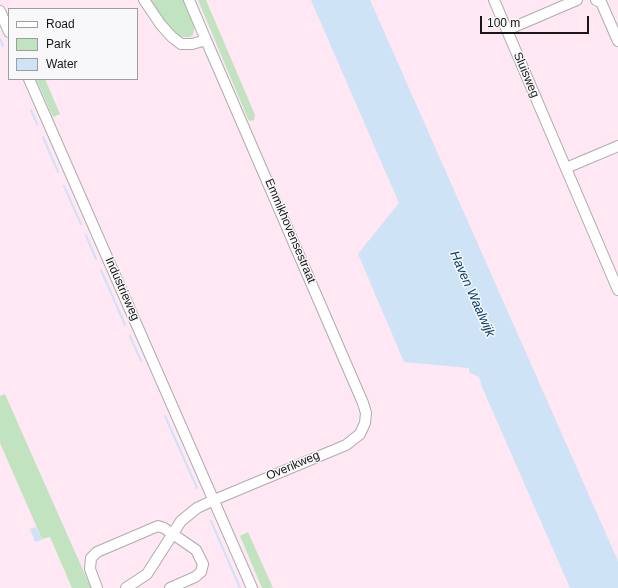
<!DOCTYPE html>
<style>
body{margin:0}
#map{position:relative;width:618px;height:588px;overflow:hidden;background:#f8f8fa;font-family:Helvetica,sans-serif}
canvas{display:block}
.legend{position:absolute;left:8px;top:8px;width:130px;height:72px;box-sizing:border-box;background:#f8f8fa;border:1px solid #9e9e9f;margin:0;padding:5px 7px;list-style:none;font-size:12px;color:#171717}
.legend li{display:flex;align-items:center;gap:8px;height:20px}
.legend b{width:20px;border:1px solid #9e9e9f}
.scale{position:absolute;left:480px;top:16px;width:109px;height:18px;box-sizing:border-box;border:2px solid #171717;border-top:0;padding-left:5px;font-size:12px;line-height:14px;white-space:nowrap;color:#171717;-webkit-text-stroke:3px #f8f8fa;paint-order:stroke}
</style>
<div id="map">
<canvas width="618" height="588"></canvas>
<ul class="legend">
<li><b style="height:5px;background:#fff"></b>Road</li>
<li><b style="height:11px;background:#c2e3c0"></b>Park</li>
<li><b style="height:11px;background:#cfe3f7"></b>Water</li>
</ul>
<div class="scale">100 m</div>
</div>
<script>
const ctx = document.querySelector('canvas').getContext('2d');
ctx.lineJoin = 'round';
function paint(path, color) {
  ctx.fillStyle = color;
  ctx.fill(path, 'evenodd');
}
function poly(rows) {
  const path = new Path2D();
  for (const r of rows) {
    path.moveTo(r[0], r[1]);
    for (let i = 2; i < r.length; i += 2) path.lineTo(r[i], r[i + 1]);
  }
  return path;
}
function trace(path, color, width, dash) {
  ctx.strokeStyle = color;
  ctx.lineWidth = width;
  ctx.lineCap = dash ? 'butt' : 'round';
  ctx.setLineDash(dash || []);
  ctx.stroke(path);
}
function label(font, color, halo, rows, align = 'center') {
  ctx.font = font + ' Helvetica,sans-serif';
  ctx.lineWidth = 3;
  ctx.setLineDash([]);
  ctx.textBaseline = 'middle';
  ctx.strokeStyle = halo;
  ctx.fillStyle = color;
  for (const [text, x, y, turn = 0] of rows) {
    ctx.save();
    ctx.translate(x, y);
    ctx.rotate((+turn || 0) * Math.PI / 180);
    ctx.textAlign = isNaN(turn) ? turn : align;
    if (halo) ctx.strokeText(text, 0, 0);
    ctx.fillText(text, 0, 0);
    ctx.restore();
  }
}
const industrial = poly([
 [0,0,618,0,618,588,0,588],
 [9,9,137,9,137,79,9,79]
]);
const green = poly([
 [148,0,184,0,195,24,193,35,190,37,182,37,175,34],
 [198,0,206,0,255,115,254,120,250,121,248,119],
 [36,79,45,79,60,114,53,117],
 [5,394,31,453,91,588,72,588,50,537,42,539,0,443,0,396],
 [248,532,273,588,262,588,240,536]
]);
const water = poly([
 [311,0,370,0,618,561,618,588,570,588,482,387,479,377,469,372,469,368,404,362,358,254,399,203],
 [36,527,42,540,35,542,30,529]
]);
const stream = poly([
 [0,39,3,46],
 [31,110,37,124],
 [43,137,58,172],
 [64,186,81,224],
 [86,235,96,259],
 [101,270,125,325],
 [130,336,141,361],
 [165,416,197,488],
 [211,521,240,588]
]);
const minor = poly([
 [144,0,161,25,172,37,181,44,192,44,206,40,189,0],
 [494,0,618,290],
 [596,0,601,2,618,41],
 [0,11,9,32],
 [507,30,577,0],
 [29,79,252,588],
 [566,168,618,146],
 [97,588,90,569,91,558,97,552,158,526,164,528,196,550,203,564,201,572,195,577,170,588],
 [126,588,147,574,181,521,197,508,214,500,346,445,360,434,365,423,366,413,363,403,206,40]
]);
const streetNames = [
 ["Sluisweg",526,75,67],
 ["Emmikhovensestraat",290,231,67],
 ["Industrieweg",122,289,66],
 ["Overikweg",293,466,-23]
];
const waterNames = [
 ["Haven Waalwijk",472,294,66]
];
paint(industrial, '#ffe7f3');
paint(green, '#c2e3c0');
paint(water, '#cfe3f7');
trace(stream, '#cfe3f7', 2);
trace(minor, '#acacae', 12);
trace(minor, '#fff', 10);
label('12px', '#171717', '#f8f8fa', streetNames);
label('italic 13px', '#07416c', '#f8f8fa', waterNames);
</script>
